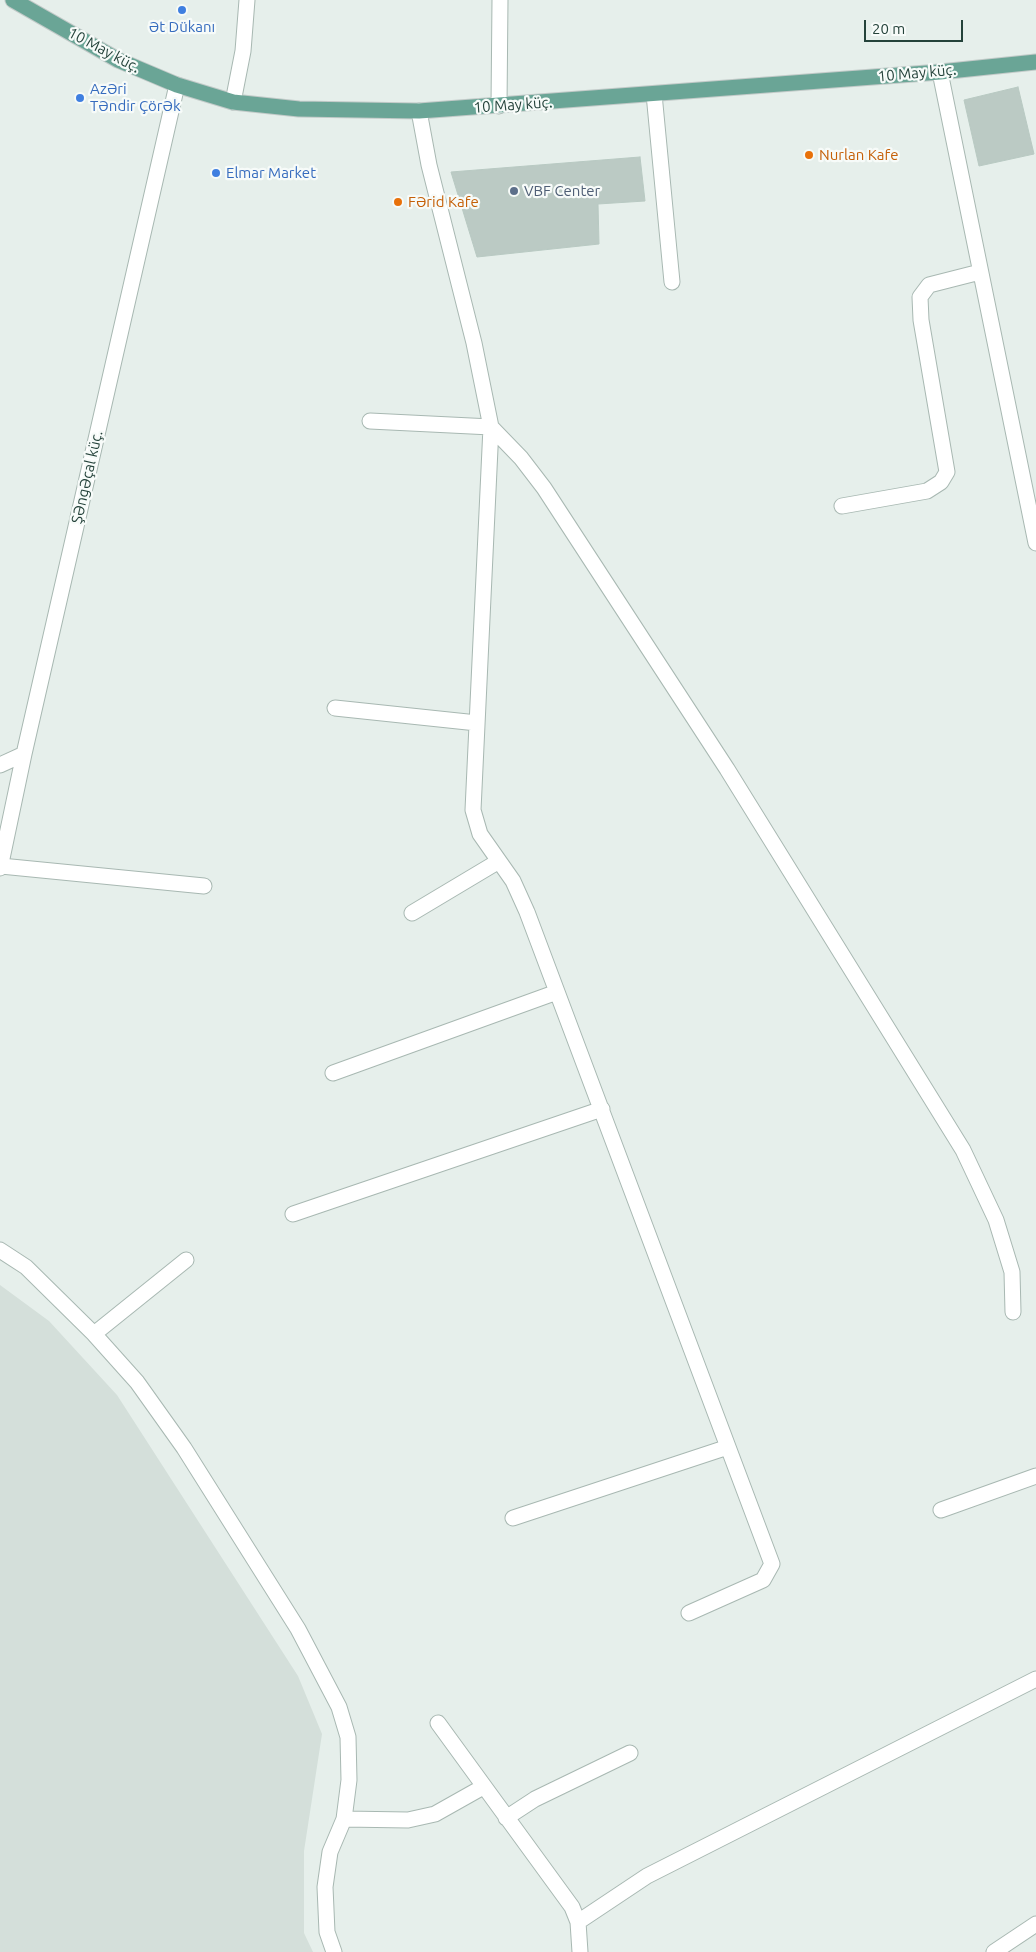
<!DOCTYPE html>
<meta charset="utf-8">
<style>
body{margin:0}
#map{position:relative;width:1036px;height:1952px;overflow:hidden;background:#e6efeb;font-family:Ubuntu,sans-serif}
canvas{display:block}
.scale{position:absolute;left:864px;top:20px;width:99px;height:22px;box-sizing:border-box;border:2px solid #24423a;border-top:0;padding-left:6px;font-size:15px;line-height:18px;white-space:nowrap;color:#24423a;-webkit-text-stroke:4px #f7fbf9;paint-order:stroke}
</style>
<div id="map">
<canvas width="1036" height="1952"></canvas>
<div class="scale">20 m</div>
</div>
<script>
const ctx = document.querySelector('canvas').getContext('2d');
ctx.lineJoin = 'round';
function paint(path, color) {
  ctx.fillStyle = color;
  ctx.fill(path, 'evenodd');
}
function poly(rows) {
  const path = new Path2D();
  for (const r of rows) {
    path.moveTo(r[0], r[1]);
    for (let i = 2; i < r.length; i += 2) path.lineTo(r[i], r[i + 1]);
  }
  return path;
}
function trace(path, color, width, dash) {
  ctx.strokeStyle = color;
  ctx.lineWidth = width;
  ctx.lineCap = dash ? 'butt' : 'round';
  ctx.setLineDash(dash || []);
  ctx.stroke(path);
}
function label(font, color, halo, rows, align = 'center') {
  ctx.font = font + ' Ubuntu,sans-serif';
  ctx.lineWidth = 4.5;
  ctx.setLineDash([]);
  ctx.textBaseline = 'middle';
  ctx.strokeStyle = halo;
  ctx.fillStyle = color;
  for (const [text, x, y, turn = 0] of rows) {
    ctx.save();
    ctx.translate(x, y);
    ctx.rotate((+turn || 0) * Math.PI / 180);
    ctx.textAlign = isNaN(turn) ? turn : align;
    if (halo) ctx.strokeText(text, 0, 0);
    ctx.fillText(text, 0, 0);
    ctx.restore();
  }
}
const built = poly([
 [0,1285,49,1321,117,1395,298,1676,322,1734,304,1851,304,1933,313,1952,0,1952]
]);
const building = poly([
 [1018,87,1034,154,979,166,964,100,1018,87],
 [640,157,645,201,598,204,599,244,477,257,451,172,640,157]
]);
const service = poly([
 [499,106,500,0],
 [1,866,204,886]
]);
const minor = poly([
 [940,72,1036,543],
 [654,94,672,282],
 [419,111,429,165,474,343,491,427,521,458,544,488,727,769,963,1150,996,1220,1012,1272,1013,1312],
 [370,421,491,427,473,810,480,834,513,881,527,912,772,1564,763,1580,689,1613],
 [842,506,927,491,941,482,947,472,921,320,920,297,929,285,980,272],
 [335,708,477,723],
 [0,765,24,754],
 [0,868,24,754,177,85],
 [412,913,499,861],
 [333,1073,557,992],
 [293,1214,602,1109],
 [0,1250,26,1267,94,1334,137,1382,184,1448,298,1629,339,1707,348,1737,349,1780,344,1819,330,1852,325,1887,327,1932,334,1952],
 [94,1334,186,1260],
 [941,1510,1036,1476],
 [513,1518,728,1447],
 [438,1723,572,1907,578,1922,580,1952],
 [506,1818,535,1799,630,1753],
 [344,1819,408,1820,435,1814,483,1787],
 [578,1922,647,1876,1036,1679],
 [994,1952,1036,1924]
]);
const tertiary = poly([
 [233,102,243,51,247,0]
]);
const primary = poly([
 [13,0,118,60,177,85,233,102,299,109,419,111,940,72,1036,62]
]);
const markers = [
 [182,10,5,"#3f7fe0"],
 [80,98,5,"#3f7fe0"],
 [809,155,5,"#e8710a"],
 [216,173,5,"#3f7fe0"],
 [514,191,5,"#5c6f8a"],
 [398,202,5,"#e8710a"]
];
const shopNames = [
 ["Ət Dükanı",182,27,"center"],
 ["Azəri",90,89],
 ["Təndir Çörək",90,106],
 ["Elmar Market",226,173]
];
const streetNames = [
 ["10 May küç.",104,50,28],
 ["10 May küç.",917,73,-5],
 ["10 May küç.",513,105,-4],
 ["Şəngəçal küç.",87,477,-77]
];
const foodNames = [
 ["Nurlan Kafe",819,155],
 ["Fərid Kafe",408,202]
];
const serviceNames = [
 ["VBF Center",524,191]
];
paint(built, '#d4dfda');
paint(building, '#bbcac4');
trace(building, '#b8c9c2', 1);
trace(service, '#a8b8b2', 17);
trace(minor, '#a8b8b2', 17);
trace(tertiary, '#a8b8b2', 17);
trace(primary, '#c2cac8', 17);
trace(service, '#fff', 15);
trace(minor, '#fff', 15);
trace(tertiary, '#fff', 15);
trace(primary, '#6aa596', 15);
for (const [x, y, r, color] of markers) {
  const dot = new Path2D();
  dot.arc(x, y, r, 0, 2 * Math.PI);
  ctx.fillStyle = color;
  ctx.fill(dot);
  trace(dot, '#f7fbf9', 2);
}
label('15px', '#366cbe', '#f7fbf9', shopNames, 'left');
label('15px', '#24423a', '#f7fbf9', streetNames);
label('15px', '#c56008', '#f7fbf9', foodNames, 'left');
label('15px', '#4e5e75', '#f7fbf9', serviceNames, 'left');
</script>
